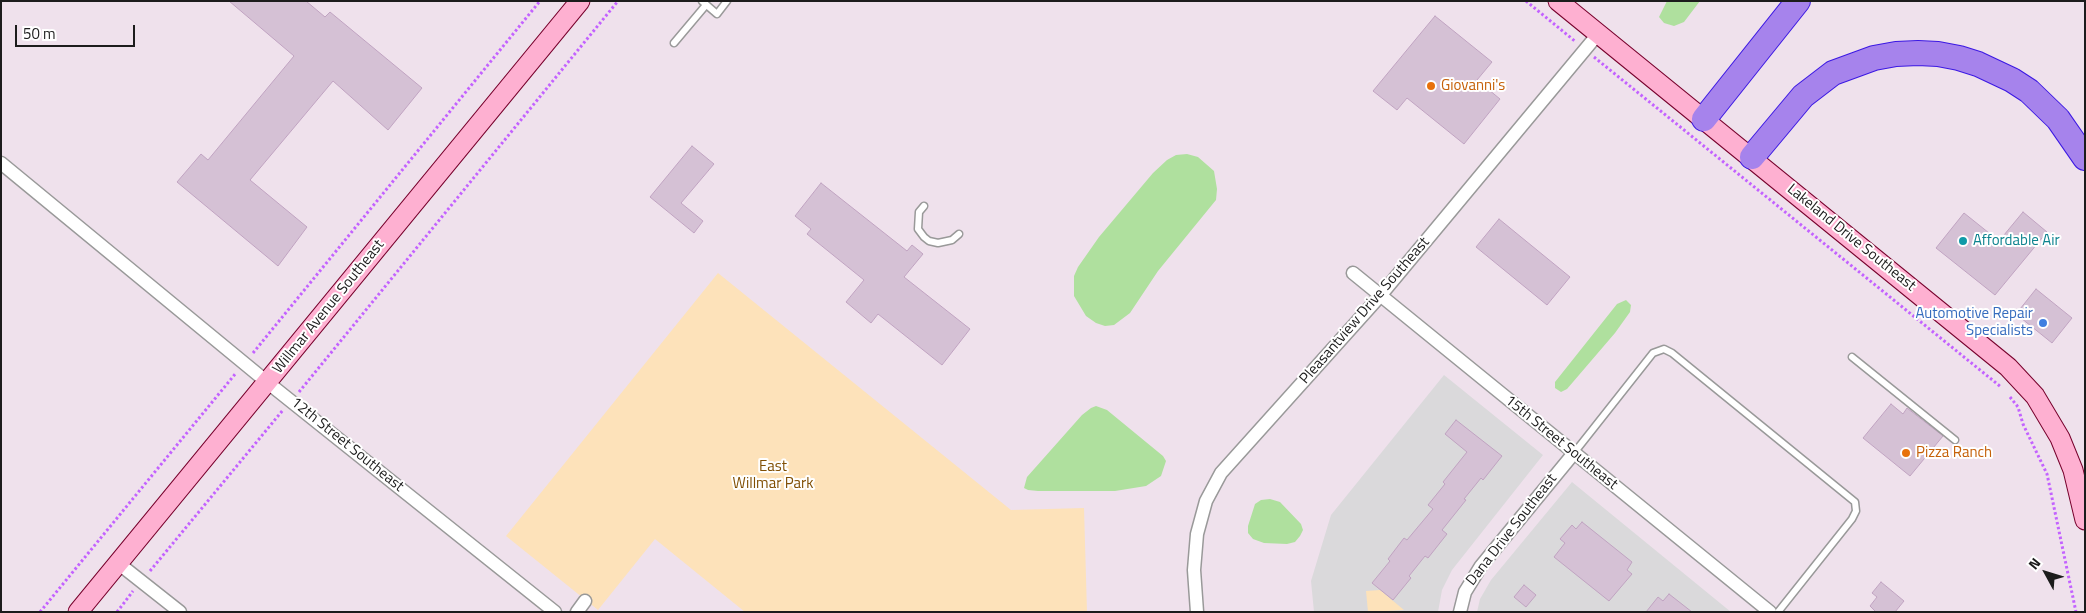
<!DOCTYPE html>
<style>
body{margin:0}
#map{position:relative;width:2086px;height:613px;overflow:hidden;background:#efe1ec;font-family:"Titillium Web",sans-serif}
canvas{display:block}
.frame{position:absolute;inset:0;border:2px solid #1c1c1c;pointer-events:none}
.north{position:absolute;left:2021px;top:548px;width:50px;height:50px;-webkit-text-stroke:4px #fff;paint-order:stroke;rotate:309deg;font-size:14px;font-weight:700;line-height:20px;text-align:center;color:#1c1c1c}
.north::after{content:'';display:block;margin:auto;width:18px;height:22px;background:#1c1c1c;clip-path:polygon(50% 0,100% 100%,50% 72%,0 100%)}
.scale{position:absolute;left:15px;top:25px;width:120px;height:22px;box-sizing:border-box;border:2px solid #1c1c1c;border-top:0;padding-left:6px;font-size:15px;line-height:18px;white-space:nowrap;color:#1c1c1c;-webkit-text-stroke:4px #fff;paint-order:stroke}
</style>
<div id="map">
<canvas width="2086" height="613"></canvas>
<div class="frame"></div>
<div class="north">N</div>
<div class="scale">50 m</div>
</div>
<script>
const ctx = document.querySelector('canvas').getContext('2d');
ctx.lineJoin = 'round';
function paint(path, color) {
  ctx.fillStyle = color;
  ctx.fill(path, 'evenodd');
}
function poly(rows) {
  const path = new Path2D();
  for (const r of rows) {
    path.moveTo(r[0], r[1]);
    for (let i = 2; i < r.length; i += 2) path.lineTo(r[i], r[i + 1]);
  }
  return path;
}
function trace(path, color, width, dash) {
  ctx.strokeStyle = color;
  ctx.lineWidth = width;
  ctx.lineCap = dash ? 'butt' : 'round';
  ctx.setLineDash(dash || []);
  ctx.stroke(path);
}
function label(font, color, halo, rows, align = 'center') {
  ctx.font = font + ' "Titillium Web",sans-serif';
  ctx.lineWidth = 4;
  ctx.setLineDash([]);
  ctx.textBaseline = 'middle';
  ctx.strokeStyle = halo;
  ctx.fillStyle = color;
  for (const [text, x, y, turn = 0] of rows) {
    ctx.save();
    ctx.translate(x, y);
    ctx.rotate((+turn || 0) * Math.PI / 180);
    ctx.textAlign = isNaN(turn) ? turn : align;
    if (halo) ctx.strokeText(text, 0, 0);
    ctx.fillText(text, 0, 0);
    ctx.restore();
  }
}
const residential = poly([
 [1444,375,1543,455,1452,570,1442,590,1438,612,1314,612,1311,581,1331,515],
 [1572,482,1731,612,1477,612,1480,599,1491,580]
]);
const park = poly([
 [718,273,1011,510,1084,508,1087,612,745,612,655,539,598,610,506,536],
 [1380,590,1404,610,1368,612,1366,591]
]);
const water = poly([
 [1667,1,1700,1,1684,22,1674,26,1664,23,1659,17],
 [1187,154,1198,157,1214,171,1217,189,1216,200,1158,271,1130,313,1114,325,1105,326,1096,323,1086,316,1074,296,1074,276,1078,267,1099,237,1153,173,1167,160,1176,155],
 [1626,300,1631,305,1630,312,1615,333,1567,389,1561,392,1555,388,1555,382,1617,304],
 [1096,406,1107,410,1163,456,1166,461,1161,476,1146,486,1115,491,1038,491,1028,490,1024,488,1027,477,1082,415,1091,408],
 [1261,500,1270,499,1280,502,1301,524,1303,530,1300,536,1295,542,1287,544,1264,543,1253,539,1248,533,1248,526,1255,504]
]);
const building = poly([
 [229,1,306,1,325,17,330,12,422,88,388,130,333,81,250,180,307,227,278,266,177,182,201,154,208,160,294,56,229,1],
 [1435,16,1492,62,1477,80,1500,99,1464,144,1407,98,1397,110,1373,91,1435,16],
 [692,146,714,164,681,203,703,221,694,233,650,197,692,146],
 [821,183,907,251,912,245,923,254,904,277,970,329,942,365,878,314,871,323,846,302,864,280,807,234,811,229,795,216,821,183],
 [2023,212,2047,232,1995,295,1936,248,1964,213,1999,241,2023,212],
 [1499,219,1570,277,1547,305,1476,247,1499,219],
 [2036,289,2072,318,2052,343,2016,314,2036,289],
 [1891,404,1903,414,1907,408,1943,436,1910,476,1863,438,1891,404],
 [1456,420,1502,456,1483,480,1481,478,1464,499,1466,500,1442,530,1447,534,1428,558,1425,556,1409,576,1411,578,1393,600,1372,583,1390,561,1388,559,1404,538,1407,540,1433,509,1428,505,1445,484,1443,482,1467,452,1445,434,1456,420],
 [1582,522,1632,562,1627,570,1632,574,1609,601,1554,557,1565,543,1560,539,1572,525,1576,529,1582,522],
 [1881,582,1904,601,1895,612,1876,612,1870,606,1877,597,1872,593,1881,582],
 [1524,585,1536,595,1526,607,1514,597,1524,585],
 [1669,594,1692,612,1646,612,1658,597,1663,601,1669,594]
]);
const path = poly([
 [1526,1,1576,42],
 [1594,57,2001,387],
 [253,353,540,1],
 [299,392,618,1],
 [2010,397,2018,407,2023,424,2047,474,2076,612],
 [150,571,283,410],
 [40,612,236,373],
 [117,612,133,591]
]);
const lane = poly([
 [702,1,717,14,727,1],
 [674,43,706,5],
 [924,206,919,212,918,229,924,237,929,241,938,243,952,240,959,234],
 [1852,357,1955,440],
 [1574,453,1653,353,1664,349,1672,353,1855,502,1856,511,1852,519,1778,612]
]);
const street = poly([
 [1,163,267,382,555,612],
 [1353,273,1770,612],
 [118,563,180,612],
 [577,612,585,601],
 [1197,612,1194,570,1197,534,1206,501,1221,473,1380,296,1598,34],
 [1460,612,1465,592,1481,566,1574,453]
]);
const secondary = poly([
 [1558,1,2008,367,2035,396,2060,438,2073,470,2085,520],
 [78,612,580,1]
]);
const highway = poly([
 [1704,119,1798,1],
 [1752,157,1803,96,1833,73,1874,58,1896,54,1918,53,1938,54,1959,58,1978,64,2012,80,2029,91,2058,119,2085,158]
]);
const markers = [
 [1431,86,5,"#e8710a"],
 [1963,241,5,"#0f9aa8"],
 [2043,323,5,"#3f7fe0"],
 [1906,453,5,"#e8710a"]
];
const foodNames = [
 ["Giovanni's",1441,86],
 ["Pizza Ranch",1916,453]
];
const streetNames = [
 ["Lakeland Drive Southeast",1851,238,39],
 ["Willmar Avenue Southeast",329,307,-51],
 ["Pleasantview Drive Southeast",1365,311,-49],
 ["15th Street Southeast",1561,443,39],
 ["12th Street Southeast",347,445,39],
 ["Dana Drive Southeast",1512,530,-52]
];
const cultureNames = [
 ["Affordable Air",1973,241]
];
const shopNames = [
 ["Automotive Repair",2033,314],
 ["Specialists",2033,331]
];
const parkNames = [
 ["East",773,467],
 ["Willmar Park",773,484]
];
paint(residential, '#dad9db');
paint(park, '#fde2ba');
paint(water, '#afe09e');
paint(building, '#d5c1d5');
trace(building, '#c0a3c1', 1);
trace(lane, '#999', 9);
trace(street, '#999', 15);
trace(secondary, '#77002c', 21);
trace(highway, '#3b18e3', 26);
trace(path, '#c362ff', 3, [2.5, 2.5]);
trace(lane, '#fff', 6);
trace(street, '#fff', 12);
trace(secondary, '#feb0d1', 19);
trace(highway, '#a683ec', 24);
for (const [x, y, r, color] of markers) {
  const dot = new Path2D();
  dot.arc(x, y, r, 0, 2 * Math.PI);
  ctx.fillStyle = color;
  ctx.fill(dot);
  trace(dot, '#fff', 2);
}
label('15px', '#c56008', '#fff', foodNames, 'left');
label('15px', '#1c1c1c', '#fff', streetNames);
label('15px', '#0d838f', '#fff', cultureNames, 'left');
label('15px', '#366cbe', '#fff', shopNames, 'right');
label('15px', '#814f04', '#fff', parkNames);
</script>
